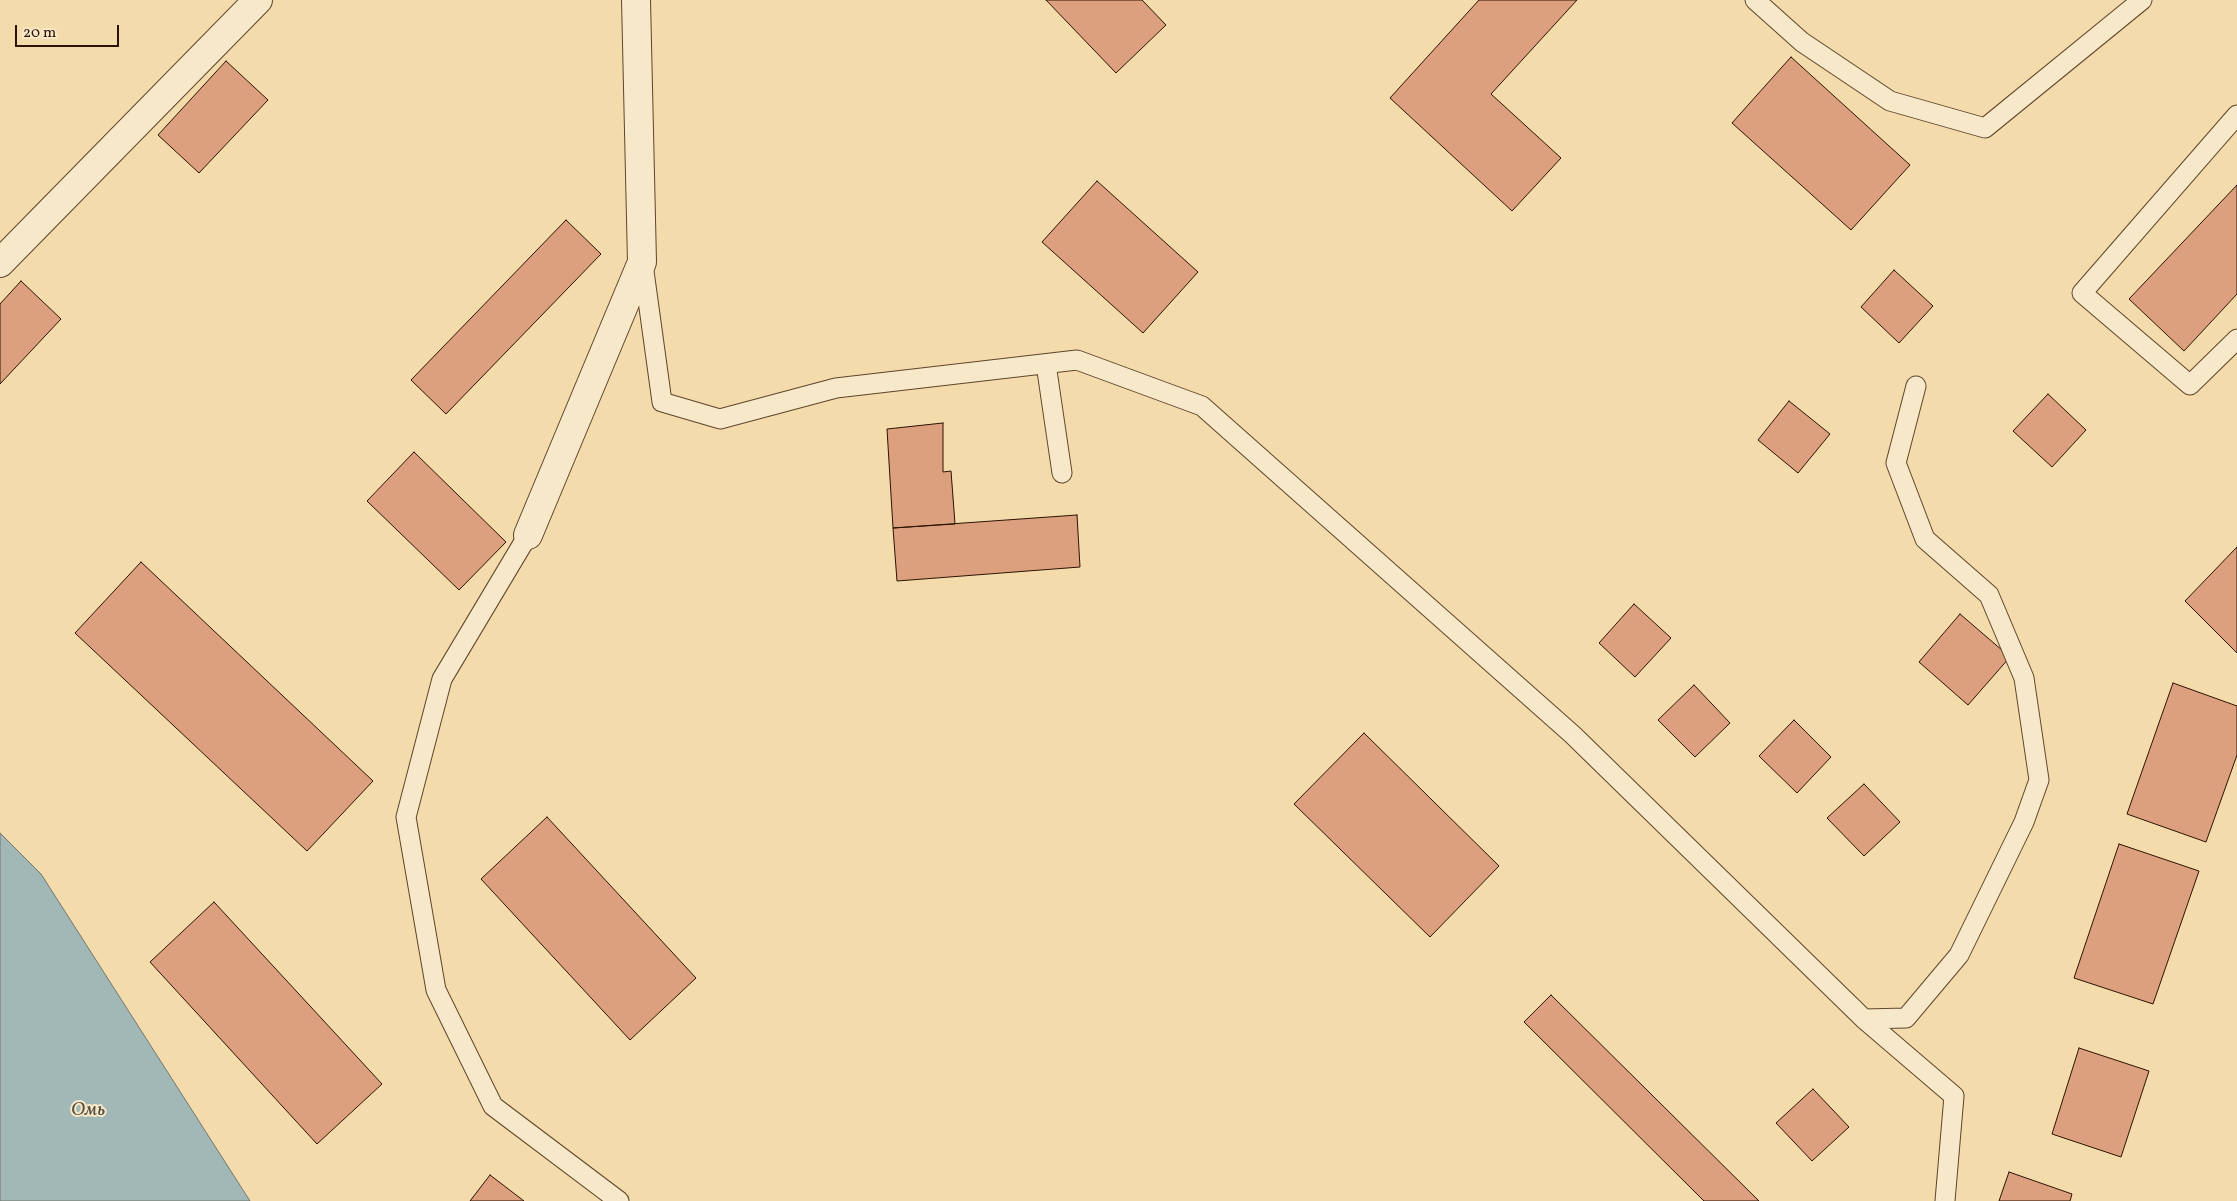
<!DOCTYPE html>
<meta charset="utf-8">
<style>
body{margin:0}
#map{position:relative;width:2237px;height:1201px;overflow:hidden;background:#f3dbac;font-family:Vollkorn,serif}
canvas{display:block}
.scale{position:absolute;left:15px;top:25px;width:104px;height:22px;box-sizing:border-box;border:2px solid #2c1300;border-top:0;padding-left:6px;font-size:15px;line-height:18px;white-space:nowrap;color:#2c1300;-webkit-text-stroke:4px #f7e8c9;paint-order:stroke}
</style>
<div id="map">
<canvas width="2237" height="1201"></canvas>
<div class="scale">20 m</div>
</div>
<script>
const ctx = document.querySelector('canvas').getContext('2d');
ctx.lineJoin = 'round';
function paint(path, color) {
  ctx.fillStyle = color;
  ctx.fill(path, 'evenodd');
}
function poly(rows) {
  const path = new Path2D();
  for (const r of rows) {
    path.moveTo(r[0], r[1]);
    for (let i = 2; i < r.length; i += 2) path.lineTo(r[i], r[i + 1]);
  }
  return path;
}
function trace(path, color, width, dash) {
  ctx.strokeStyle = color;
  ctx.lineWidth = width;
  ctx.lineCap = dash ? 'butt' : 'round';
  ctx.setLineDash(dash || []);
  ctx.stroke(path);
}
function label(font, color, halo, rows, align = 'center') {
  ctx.font = font + ' Vollkorn,serif';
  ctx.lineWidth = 4;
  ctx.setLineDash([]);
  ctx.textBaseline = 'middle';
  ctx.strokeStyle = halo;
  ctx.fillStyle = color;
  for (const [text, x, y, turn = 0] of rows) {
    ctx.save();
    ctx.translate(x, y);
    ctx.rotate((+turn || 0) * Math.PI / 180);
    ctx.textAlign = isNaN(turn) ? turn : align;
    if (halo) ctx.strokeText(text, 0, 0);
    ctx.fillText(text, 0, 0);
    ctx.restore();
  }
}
const water = poly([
 [0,833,41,874,250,1201,0,1201,0,833]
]);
const building = poly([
 [1046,0,1142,0,1166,25,1116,73,1046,0],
 [1479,0,1577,0,1491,94,1561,158,1512,211,1390,98,1479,0],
 [1791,57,1910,165,1851,230,1732,123,1791,57],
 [226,61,268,100,199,173,158,135,226,61],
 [1097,181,1198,272,1143,333,1042,242,1097,181],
 [2237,185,2237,294,2184,351,2129,299,2237,185],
 [566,220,601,254,446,414,411,380,566,220],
 [1894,270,1933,306,1899,343,1861,307,1894,270],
 [21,281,61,319,0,384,0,304,21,281],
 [2048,394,2086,430,2052,467,2013,431,2048,394],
 [1789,401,1830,434,1798,473,1758,440,1789,401],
 [943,423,943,472,951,471,955,524,893,528,887,429,943,423],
 [414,452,506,542,459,590,367,501,414,452],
 [1077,515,1080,567,897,581,893,528,1077,515],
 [2237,547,2237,653,2185,601,2237,547],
 [141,562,373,781,307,851,75,633,141,562],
 [1634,604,1671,638,1635,677,1599,643,1634,604],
 [1960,614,2010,657,1968,705,1919,662,1960,614],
 [2173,683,2237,706,2237,755,2206,842,2127,814,2173,683],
 [1694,685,1730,723,1695,757,1658,720,1694,685],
 [1794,720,1831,757,1797,793,1759,756,1794,720],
 [1364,733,1499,866,1430,937,1294,804,1364,733],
 [1864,784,1900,822,1864,856,1827,818,1864,784],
 [547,817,696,978,630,1040,481,879,547,817],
 [2119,844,2199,871,2153,1004,2074,978,2119,844],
 [214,902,382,1084,317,1144,150,962,214,902],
 [1551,995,1759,1201,1704,1201,1524,1022,1551,995],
 [2079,1048,2149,1071,2121,1157,2052,1134,2079,1048],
 [1813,1089,1849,1127,1812,1161,1776,1123,1813,1089],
 [2009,1172,2072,1194,2070,1201,1999,1201,2009,1172],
 [490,1175,524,1201,470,1201,490,1175]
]);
const lane = poly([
 [1755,0,1802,42,1890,101,1985,128,2142,0],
 [2237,115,2082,293,2190,385,2237,339],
 [643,264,662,402,720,419,836,388,1077,360,1202,406,1573,735,1864,1019,1954,1096,1945,1201],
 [1046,364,1062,473],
 [528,535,442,679,406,817,436,990,493,1106,619,1201],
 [1864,1019,1906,1018,1959,955,2024,822,2039,780,2024,678,1989,595,1925,539,1896,463,1916,386]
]);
const street = poly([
 [0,263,258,0],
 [528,535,642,262,636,0]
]);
const waterNames = [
 ["Омь",88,1112]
];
paint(water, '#a2b8b6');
trace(water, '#73766d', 1);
paint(building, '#dca07f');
trace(building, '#2c1300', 1);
trace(lane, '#5e452b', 21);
trace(street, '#5e452b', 30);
trace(lane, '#f7e8c9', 19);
trace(street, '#f7e8c9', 28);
label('italic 19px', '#554d40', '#f7e8c9', waterNames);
</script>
